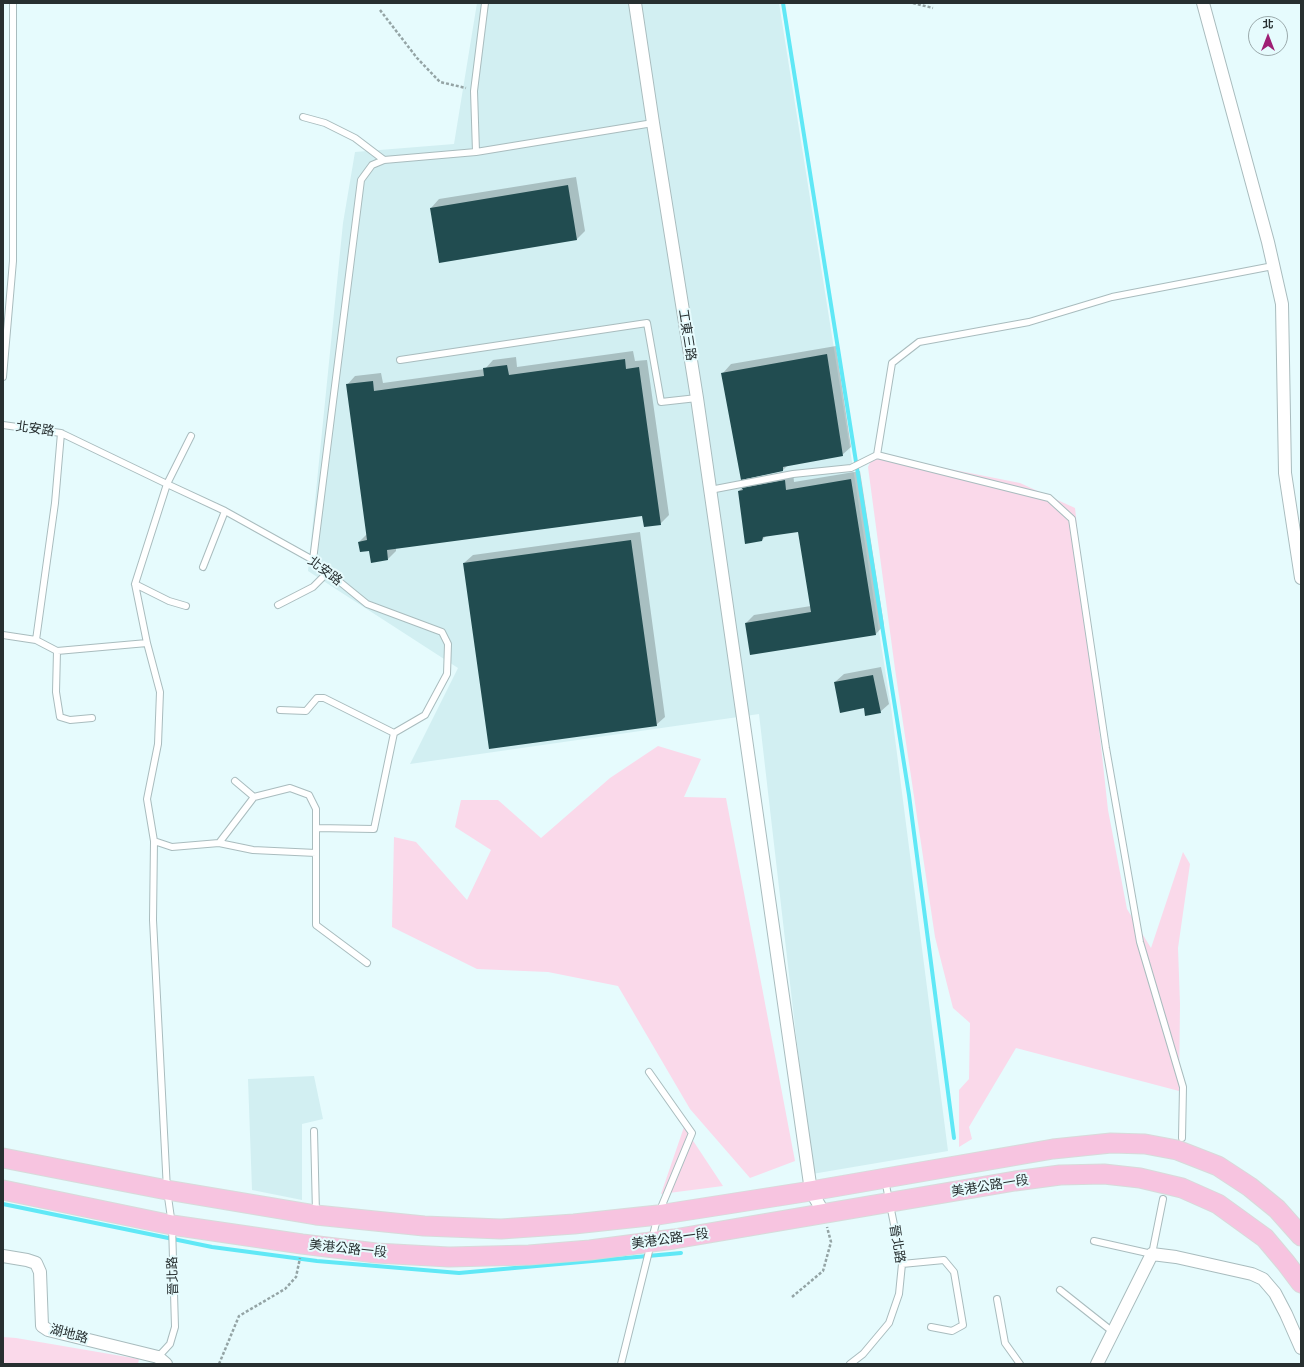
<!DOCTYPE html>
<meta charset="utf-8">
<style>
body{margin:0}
#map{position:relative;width:1304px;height:1367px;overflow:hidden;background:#e6fbfd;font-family:Raleway,"Noto Sans TC",sans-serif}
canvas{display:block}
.frame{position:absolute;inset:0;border:4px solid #272f30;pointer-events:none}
.north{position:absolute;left:1248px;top:16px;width:40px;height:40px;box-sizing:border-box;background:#e6fbfd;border:1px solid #9aa9ab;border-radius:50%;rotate:0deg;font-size:11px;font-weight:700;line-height:16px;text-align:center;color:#272f30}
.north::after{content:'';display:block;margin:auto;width:14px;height:18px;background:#9e1f74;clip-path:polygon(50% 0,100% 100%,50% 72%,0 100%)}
</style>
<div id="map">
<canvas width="1304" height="1367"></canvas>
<div class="frame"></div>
<div class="north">北</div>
</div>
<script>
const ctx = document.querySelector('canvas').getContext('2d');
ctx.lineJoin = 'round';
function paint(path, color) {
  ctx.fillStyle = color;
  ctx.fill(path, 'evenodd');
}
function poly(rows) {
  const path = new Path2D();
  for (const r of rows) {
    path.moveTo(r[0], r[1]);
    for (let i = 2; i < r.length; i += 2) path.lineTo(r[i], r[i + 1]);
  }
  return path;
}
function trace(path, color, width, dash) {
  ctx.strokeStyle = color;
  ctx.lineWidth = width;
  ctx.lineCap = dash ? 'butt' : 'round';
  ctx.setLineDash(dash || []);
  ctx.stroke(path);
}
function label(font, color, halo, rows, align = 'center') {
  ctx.font = font + ' Raleway,"Noto Sans TC",sans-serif';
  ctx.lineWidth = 4;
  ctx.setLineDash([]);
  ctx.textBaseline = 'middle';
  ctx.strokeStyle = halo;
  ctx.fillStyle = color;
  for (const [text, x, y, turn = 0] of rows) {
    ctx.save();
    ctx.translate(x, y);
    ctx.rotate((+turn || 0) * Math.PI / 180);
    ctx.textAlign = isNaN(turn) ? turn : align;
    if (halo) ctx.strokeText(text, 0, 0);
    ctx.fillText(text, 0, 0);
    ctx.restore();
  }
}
const built = poly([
 [477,3,779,3,891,707,948,1151,812,1174,759,714,410,764,458,668,308,571,343,223,355,152,454,144],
 [314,1076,323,1119,302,1124,302,1200,252,1190,248,1079]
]);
const green = poly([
 [874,454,1020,483,1075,508,1108,810,1127,909,1151,948,1183,852,1190,864,1178,948,1180,1004,1179,1091,1016,1048,969,1127,972,1139,959,1147,959,1090,969,1079,970,1023,953,1008,935,937,895,669,868,467],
 [658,746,701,759,684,797,726,798,795,1161,750,1178,690,1109,618,986,548,972,477,969,392,927,394,837,416,842,467,900,491,850,455,827,461,800,498,800,541,838,610,778],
 [684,1127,723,1186,661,1194],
 [3,1337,16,1338,139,1359,138,1364,3,1364]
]);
const shadow = poly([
 [576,177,585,231,577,239,439,261,431,208,439,199],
 [836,346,851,447,842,455,788,465,783,470,723,373,731,364],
 [633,351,635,361,647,360,669,515,660,524,643,515,396,548,396,551,388,559,359,542,367,534,347,385,355,376,381,373,383,383,485,369,493,360,516,357,517,367],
 [860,471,884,625,876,634,751,654,746,623,754,615,811,606,799,531,766,536,762,540,739,491,747,483,793,472,794,482],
 [640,532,665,717,656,725,464,563,473,555],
 [881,667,889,704,880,712,864,707,835,682,844,674]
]);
const stream = poly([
 [783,3,909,795,954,1138],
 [3,1204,212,1247,317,1261,459,1273,681,1253]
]);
const building = poly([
 [568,185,577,240,439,263,430,208],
 [827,354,843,456,783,467,783,471,741,480,721,373],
 [625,359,626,369,639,367,661,525,644,527,642,516,387,550,388,560,371,563,369,551,360,552,358,542,367,540,346,384,373,381,374,391,484,376,483,368,507,365,509,375],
 [851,479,876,635,750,655,745,623,811,612,798,532,763,537,762,541,745,544,738,491,743,490,742,488,785,480,786,490],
 [631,540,657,726,489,749,463,563],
 [873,675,881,713,865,716,864,708,840,713,834,682]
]);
const path = poly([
 [913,3,933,8],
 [380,10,417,58,440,82,466,88],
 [792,1297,823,1271,831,1242,827,1227],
 [219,1364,239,1316,285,1289,296,1277,300,1258]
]);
const lane = poly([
 [303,117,325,123,355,138,384,160],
 [476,152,474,91,485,3],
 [400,360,647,323,661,402,697,398],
 [3,377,13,261,13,3],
 [3,425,61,433,167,484,225,511,313,560,367,604,442,632,448,644,447,674,425,715,394,733,374,829,316,828,316,809,309,795,290,788,254,797,219,843,172,847,154,841,147,799,158,744,160,692,147,643,135,584,167,484,191,436],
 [877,455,892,363,919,342,1029,322,1112,297,1273,266],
 [710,490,793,474,851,468,877,455,1049,498,1072,519,1106,748,1140,942,1183,1087,1182,1138],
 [313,560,361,180,372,165,384,160,476,152,653,123],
 [203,567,225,511],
 [135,584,169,601,186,606],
 [278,605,313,587,328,572],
 [3,635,36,640,57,651,147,643],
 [36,640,55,503,61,433],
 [57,651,56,692,60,717,70,720,92,718],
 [280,710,306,711,317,698,324,698,394,733],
 [235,781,254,797],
 [316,828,316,925,367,963],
 [154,841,153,920,167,1190,172,1225,175,1327,170,1344,158,1357],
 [219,843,253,850,316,853],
 [314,1131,316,1213],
 [1094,1241,1152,1254,1163,1199],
 [902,1264,944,1260,954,1272,963,1325,952,1331,931,1327],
 [1060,1290,1113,1332],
 [997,1299,1005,1343,1020,1364],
 [621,1364,658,1215,692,1133,649,1072],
 [850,1364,863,1354,889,1323,899,1294,902,1264,885,1180]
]);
const street = poly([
 [635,3,653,123,697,398,811,1191,825,1215],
 [1203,3,1268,242,1282,304,1285,473,1301,578],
 [3,1256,27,1260,36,1263,40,1272,42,1326,48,1330,158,1357,166,1364],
 [1097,1364,1152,1254,1176,1257,1252,1274,1263,1279,1275,1293,1286,1314,1301,1348]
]);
const primary = poly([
 [3,1158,167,1190,316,1215,424,1226,501,1229,574,1224,658,1215,811,1191,1053,1149,1111,1143,1145,1144,1177,1150,1218,1166,1250,1187,1277,1209,1301,1236],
 [3,1190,172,1225,302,1244,376,1253,449,1257,529,1255,590,1250,674,1239,1015,1181,1060,1175,1104,1174,1140,1178,1182,1188,1218,1204,1265,1238,1286,1263,1301,1283]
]);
const streetNames = [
 ["工東三路",687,335,81],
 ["北安路",35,429,8],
 ["北安路",325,571,37],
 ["美港公路一段",990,1186,-9],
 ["美港公路一段",670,1239,-8],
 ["晉北路",897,1244,81],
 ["美港公路一段",348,1249,6],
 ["晉北路",173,1276,-92],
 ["湖地路",69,1334,15]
];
paint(built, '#d2eff2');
paint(green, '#fad9ea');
paint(shadow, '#0003');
trace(stream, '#60e8f6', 4);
paint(building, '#214c50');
trace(lane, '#a9bcbe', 8);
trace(street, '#a9bcbe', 14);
trace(primary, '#d8dada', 21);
trace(path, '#94a4a5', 2.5, [3, 2]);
trace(lane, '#fff', 6);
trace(street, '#fff', 12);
trace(primary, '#f7c4e0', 19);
label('13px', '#272f30', '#e6fbfd', streetNames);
</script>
